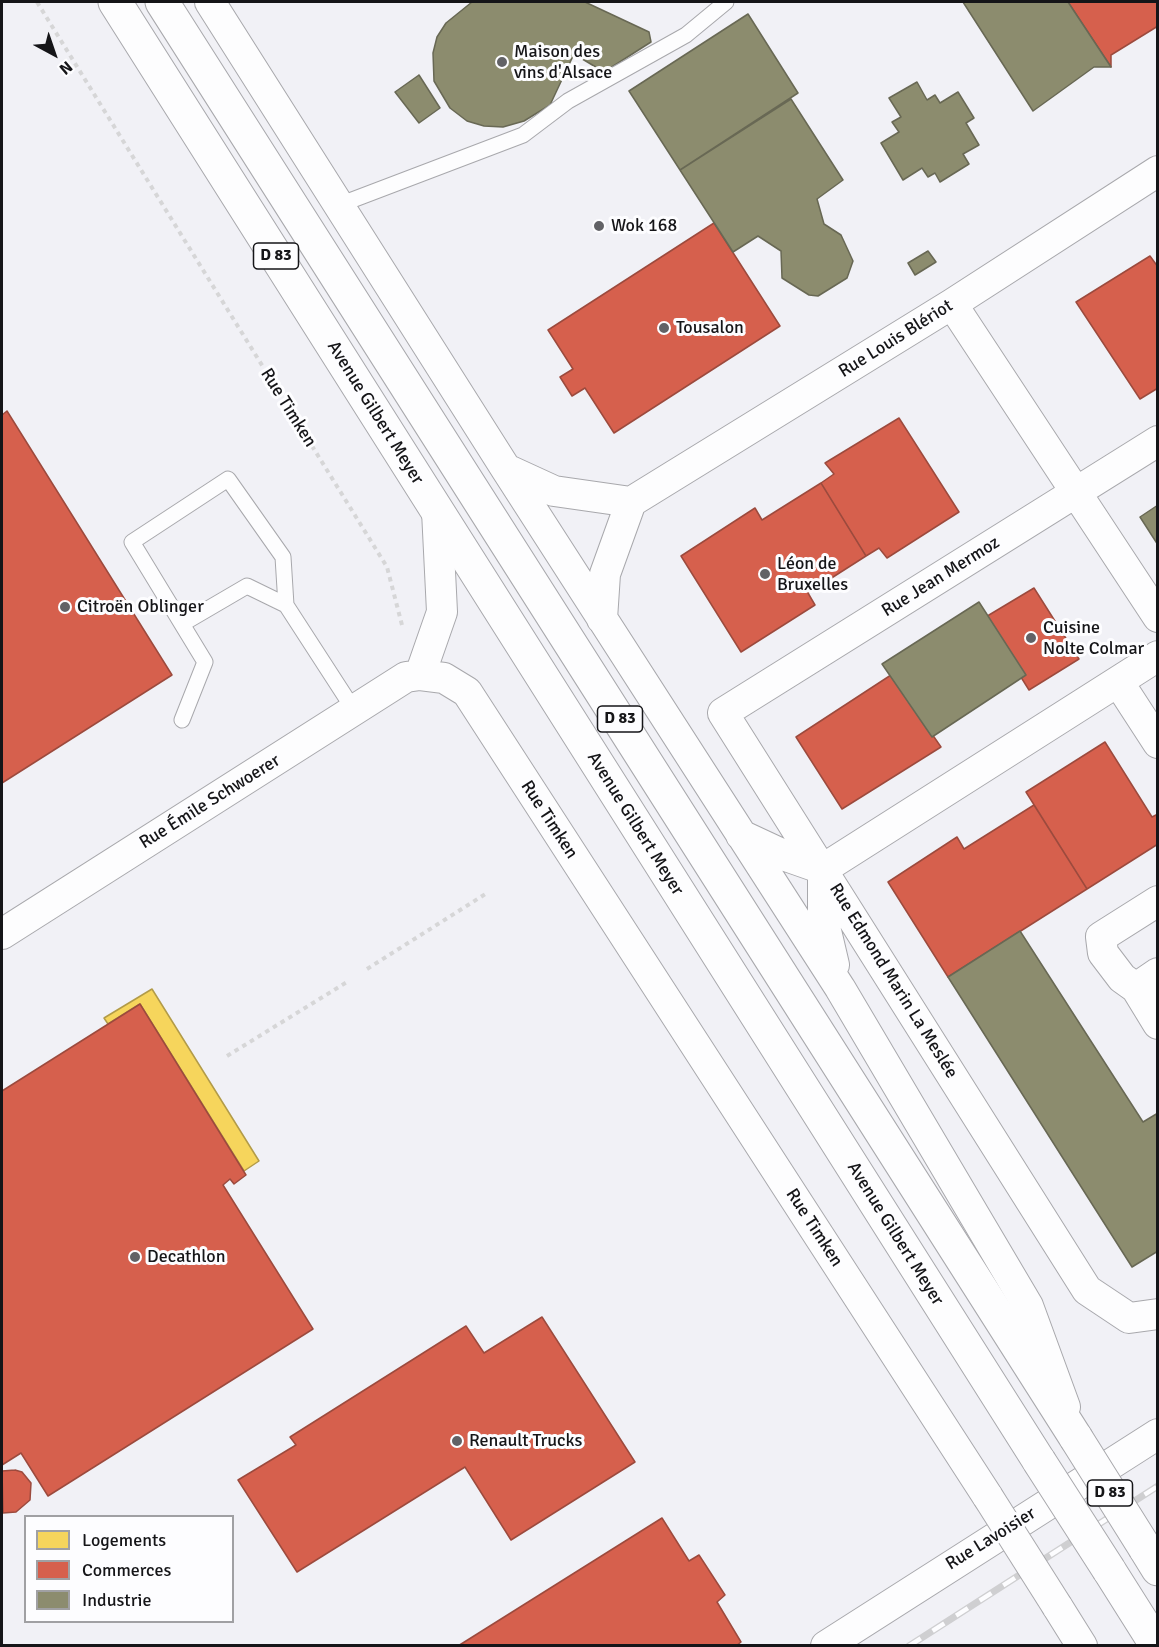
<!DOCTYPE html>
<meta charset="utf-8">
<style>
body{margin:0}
#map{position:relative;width:1159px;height:1647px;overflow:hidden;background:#f1f1f6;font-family:Signika,sans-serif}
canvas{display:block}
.frame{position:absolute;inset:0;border:3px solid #151518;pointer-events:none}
.legend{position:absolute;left:24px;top:1515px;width:210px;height:108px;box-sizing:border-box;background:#fdfdff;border:2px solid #a0a0a3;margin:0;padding:8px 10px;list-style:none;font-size:18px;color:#151518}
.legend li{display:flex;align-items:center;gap:12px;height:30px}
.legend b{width:30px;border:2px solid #a0a0a3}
.north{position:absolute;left:24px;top:24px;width:60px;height:60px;-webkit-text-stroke:4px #fdfdff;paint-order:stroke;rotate:140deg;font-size:16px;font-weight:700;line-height:24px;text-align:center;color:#151518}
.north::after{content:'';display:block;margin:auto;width:21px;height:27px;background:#151518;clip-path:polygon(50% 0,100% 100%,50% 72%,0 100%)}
</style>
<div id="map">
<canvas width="1159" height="1647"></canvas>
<div class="frame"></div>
<ul class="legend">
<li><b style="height:16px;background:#f6d55c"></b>Logements</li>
<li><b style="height:16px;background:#d6604d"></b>Commerces</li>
<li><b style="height:16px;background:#8c8c6e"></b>Industrie</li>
</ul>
<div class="north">N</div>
</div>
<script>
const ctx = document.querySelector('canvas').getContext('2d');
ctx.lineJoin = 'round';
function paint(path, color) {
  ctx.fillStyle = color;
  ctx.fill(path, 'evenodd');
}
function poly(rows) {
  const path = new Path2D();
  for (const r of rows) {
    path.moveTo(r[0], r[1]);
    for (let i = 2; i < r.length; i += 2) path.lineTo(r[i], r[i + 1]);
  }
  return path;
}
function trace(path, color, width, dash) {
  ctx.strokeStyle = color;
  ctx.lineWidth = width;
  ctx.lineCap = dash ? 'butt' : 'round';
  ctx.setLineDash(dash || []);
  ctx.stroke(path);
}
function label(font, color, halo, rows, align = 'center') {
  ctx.font = font + ' Signika,sans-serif';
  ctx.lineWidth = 6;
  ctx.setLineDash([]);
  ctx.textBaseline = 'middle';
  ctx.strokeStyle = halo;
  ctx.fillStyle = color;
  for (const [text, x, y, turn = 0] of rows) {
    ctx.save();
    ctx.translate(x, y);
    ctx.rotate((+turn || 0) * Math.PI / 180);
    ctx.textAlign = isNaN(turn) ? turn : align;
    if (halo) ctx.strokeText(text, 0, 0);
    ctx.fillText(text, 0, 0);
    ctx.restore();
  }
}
const homes = poly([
 [152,989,259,1161,244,1171,140,1004,108,1024,104,1018,152,989]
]);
const shops = poly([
 [1068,2,1158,2,1158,26,1111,55,1111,67,1068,2],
 [714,223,780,326,614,433,585,388,572,396,560,377,573,369,548,330,714,223],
 [1150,256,1158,267,1158,388,1140,399,1076,302,1150,256],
 [7,411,172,675,2,783,2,415,7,411],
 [899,418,959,512,887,558,879,548,866,556,821,483,834,474,825,463,899,418],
 [821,483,866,556,808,593,815,605,741,652,681,556,755,508,762,520,821,483],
 [1034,588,1079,659,1029,690,984,618,1034,588],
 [891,675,941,747,842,809,796,737,891,675],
 [1105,742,1152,817,1158,814,1158,844,1087,889,1026,792,1105,742],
 [1034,805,1087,889,948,977,888,882,957,837,964,849,1034,805],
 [140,1004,246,1175,234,1184,230,1179,223,1185,313,1329,48,1496,21,1453,2,1465,2,1091,140,1004],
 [542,1317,635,1462,511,1540,465,1467,297,1572,238,1480,296,1445,290,1437,466,1326,484,1353,542,1317],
 [15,1470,22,1472,31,1483,30,1500,16,1512,3,1513,2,1471,15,1470],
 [662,1518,689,1561,699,1555,725,1595,717,1602,741,1642,736,1646,458,1646,662,1518]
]);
const industry = poly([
 [472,2,585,2,649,32,651,42,604,72,574,54,550,105,524,121,503,127,484,126,467,121,450,108,434,81,433,53,437,37,446,23,472,2],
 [963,2,1068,2,1111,67,1094,67,1033,111,963,2],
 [748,14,798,93,680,170,629,91,748,14],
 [419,75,440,108,419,123,395,92,419,75],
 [917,82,927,100,935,95,940,103,958,92,974,118,966,123,979,145,963,154,969,164,940,182,935,173,928,177,922,168,903,180,881,143,899,132,892,122,901,117,889,98,917,82],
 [791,99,843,180,817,199,824,224,841,235,853,261,847,278,818,296,809,295,782,278,781,251,758,236,733,252,680,170,791,99],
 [928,251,936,262,915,275,908,263,928,251],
 [1158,505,1158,545,1140,517,1158,505],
 [979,602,1026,675,932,737,882,664,979,602],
 [1020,931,1143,1122,1158,1113,1158,1251,1132,1267,948,977,1020,931]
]);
const path = poly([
 [37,2,387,567,403,629],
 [367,969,487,893],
 [227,1056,347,982]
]);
const lane = poly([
 [339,205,523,135,568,101,686,35,726,2],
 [182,624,247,586,286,605],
 [182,720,205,662,132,542,228,479,283,557,286,605,354,710]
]);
const street = poly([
 [210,2,506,469,840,988,1028,1306,1065,1407],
 [952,304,1158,617],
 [1158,441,723,713,1087,1290,1129,1318,1158,1314],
 [506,469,554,491,631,502],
 [631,502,952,304,1158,171],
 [602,619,605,574,631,502],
 [420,675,442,612,437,511],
 [1119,683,1158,743],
 [741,835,786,856,823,869],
 [823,869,1158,656],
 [823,869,823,918,834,965],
 [2,934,406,677,420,675,444,678,467,692,988,1497],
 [1158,973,1136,988,1158,1024],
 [1136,988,1122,978,1103,953,1101,937,1158,901],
 [1057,1606,1082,1646],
 [826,1646,1158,1434]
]);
const primary = poly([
 [115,2,1039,1461],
 [162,2,1076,1438],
 [1145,1548,1158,1569],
 [1109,1570,1157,1646]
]);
const rail = poly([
 [909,1646,1158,1486]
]);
const streetBridge = poly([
 [988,1497,1057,1606]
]);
const primaryBridge = poly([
 [1076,1438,1145,1548],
 [1039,1461,1109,1570]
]);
const markers = [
 [502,62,6,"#626266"],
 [599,226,6,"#626266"],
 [664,328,6,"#626266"],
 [765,574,6,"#626266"],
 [65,607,6,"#626266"],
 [1031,638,6,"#626266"],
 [135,1257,6,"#626266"],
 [457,1441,6,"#626266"]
];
const shields = [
 [276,256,45],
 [620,719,45],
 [1110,1493,45]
];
const shieldNames = [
 ["D 83",276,256],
 ["D 83",620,719],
 ["D 83",1110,1493]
];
const poiNames = [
 ["Maison des",514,52],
 ["vins d'Alsace",514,73],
 ["Wok 168",611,226],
 ["Tousalon",676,328],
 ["Léon de",777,564],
 ["Bruxelles",777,585],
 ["Citroën Oblinger",77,607],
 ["Cuisine",1043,628],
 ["Nolte Colmar",1043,649],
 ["Decathlon",147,1257],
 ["Renault Trucks",469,1441]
];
const streetNames = [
 ["Rue Louis Blériot",896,339,-32],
 ["Rue Timken",288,408,58],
 ["Avenue Gilbert Meyer",375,413,58],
 ["Rue Jean Mermoz",941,577,-32],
 ["Rue Émile Schwoerer",210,802,-32],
 ["Rue Timken",549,820,57],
 ["Avenue Gilbert Meyer",635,824,58],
 ["Rue Edmond Marin La Meslée",893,981,58],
 ["Rue Timken",814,1228,57],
 ["Avenue Gilbert Meyer",895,1234,58],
 ["Rue Lavoisier",991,1539,-32]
];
paint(homes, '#f6d55c');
trace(homes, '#b29b48', 1.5);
paint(shops, '#d6604d');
trace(shops, '#9c4a3d', 1.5);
paint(industry, '#8c8c6e');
trace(industry, '#686854', 1.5);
trace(lane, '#a8a8ac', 17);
trace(street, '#a8a8ac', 32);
trace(primary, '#a8a8ac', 35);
trace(path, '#d6d6d7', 4, [4.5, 4.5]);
trace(lane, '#fdfdfe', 15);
trace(street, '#fdfdfe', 30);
trace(primary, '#fdfdfe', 33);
trace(rail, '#cfcfd1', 7);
trace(rail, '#fdfdff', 4.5, [14]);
trace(streetBridge, '#a8a8ac', 32, []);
trace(primaryBridge, '#a8a8ac', 35, []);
trace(streetBridge, '#fdfdfe', 30);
trace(primaryBridge, '#fdfdfe', 33);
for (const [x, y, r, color] of markers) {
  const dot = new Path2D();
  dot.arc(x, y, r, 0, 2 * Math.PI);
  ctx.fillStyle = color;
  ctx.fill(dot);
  trace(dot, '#fdfdff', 2);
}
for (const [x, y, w] of shields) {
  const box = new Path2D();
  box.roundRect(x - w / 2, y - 13, w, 26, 4.5);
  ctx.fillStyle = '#fdfdff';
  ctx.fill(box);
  trace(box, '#151518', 1.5);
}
label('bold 16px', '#151518', null, shieldNames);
label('18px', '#151518', '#fdfdff', poiNames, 'left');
label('18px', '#151518', '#fdfdff', streetNames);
</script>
